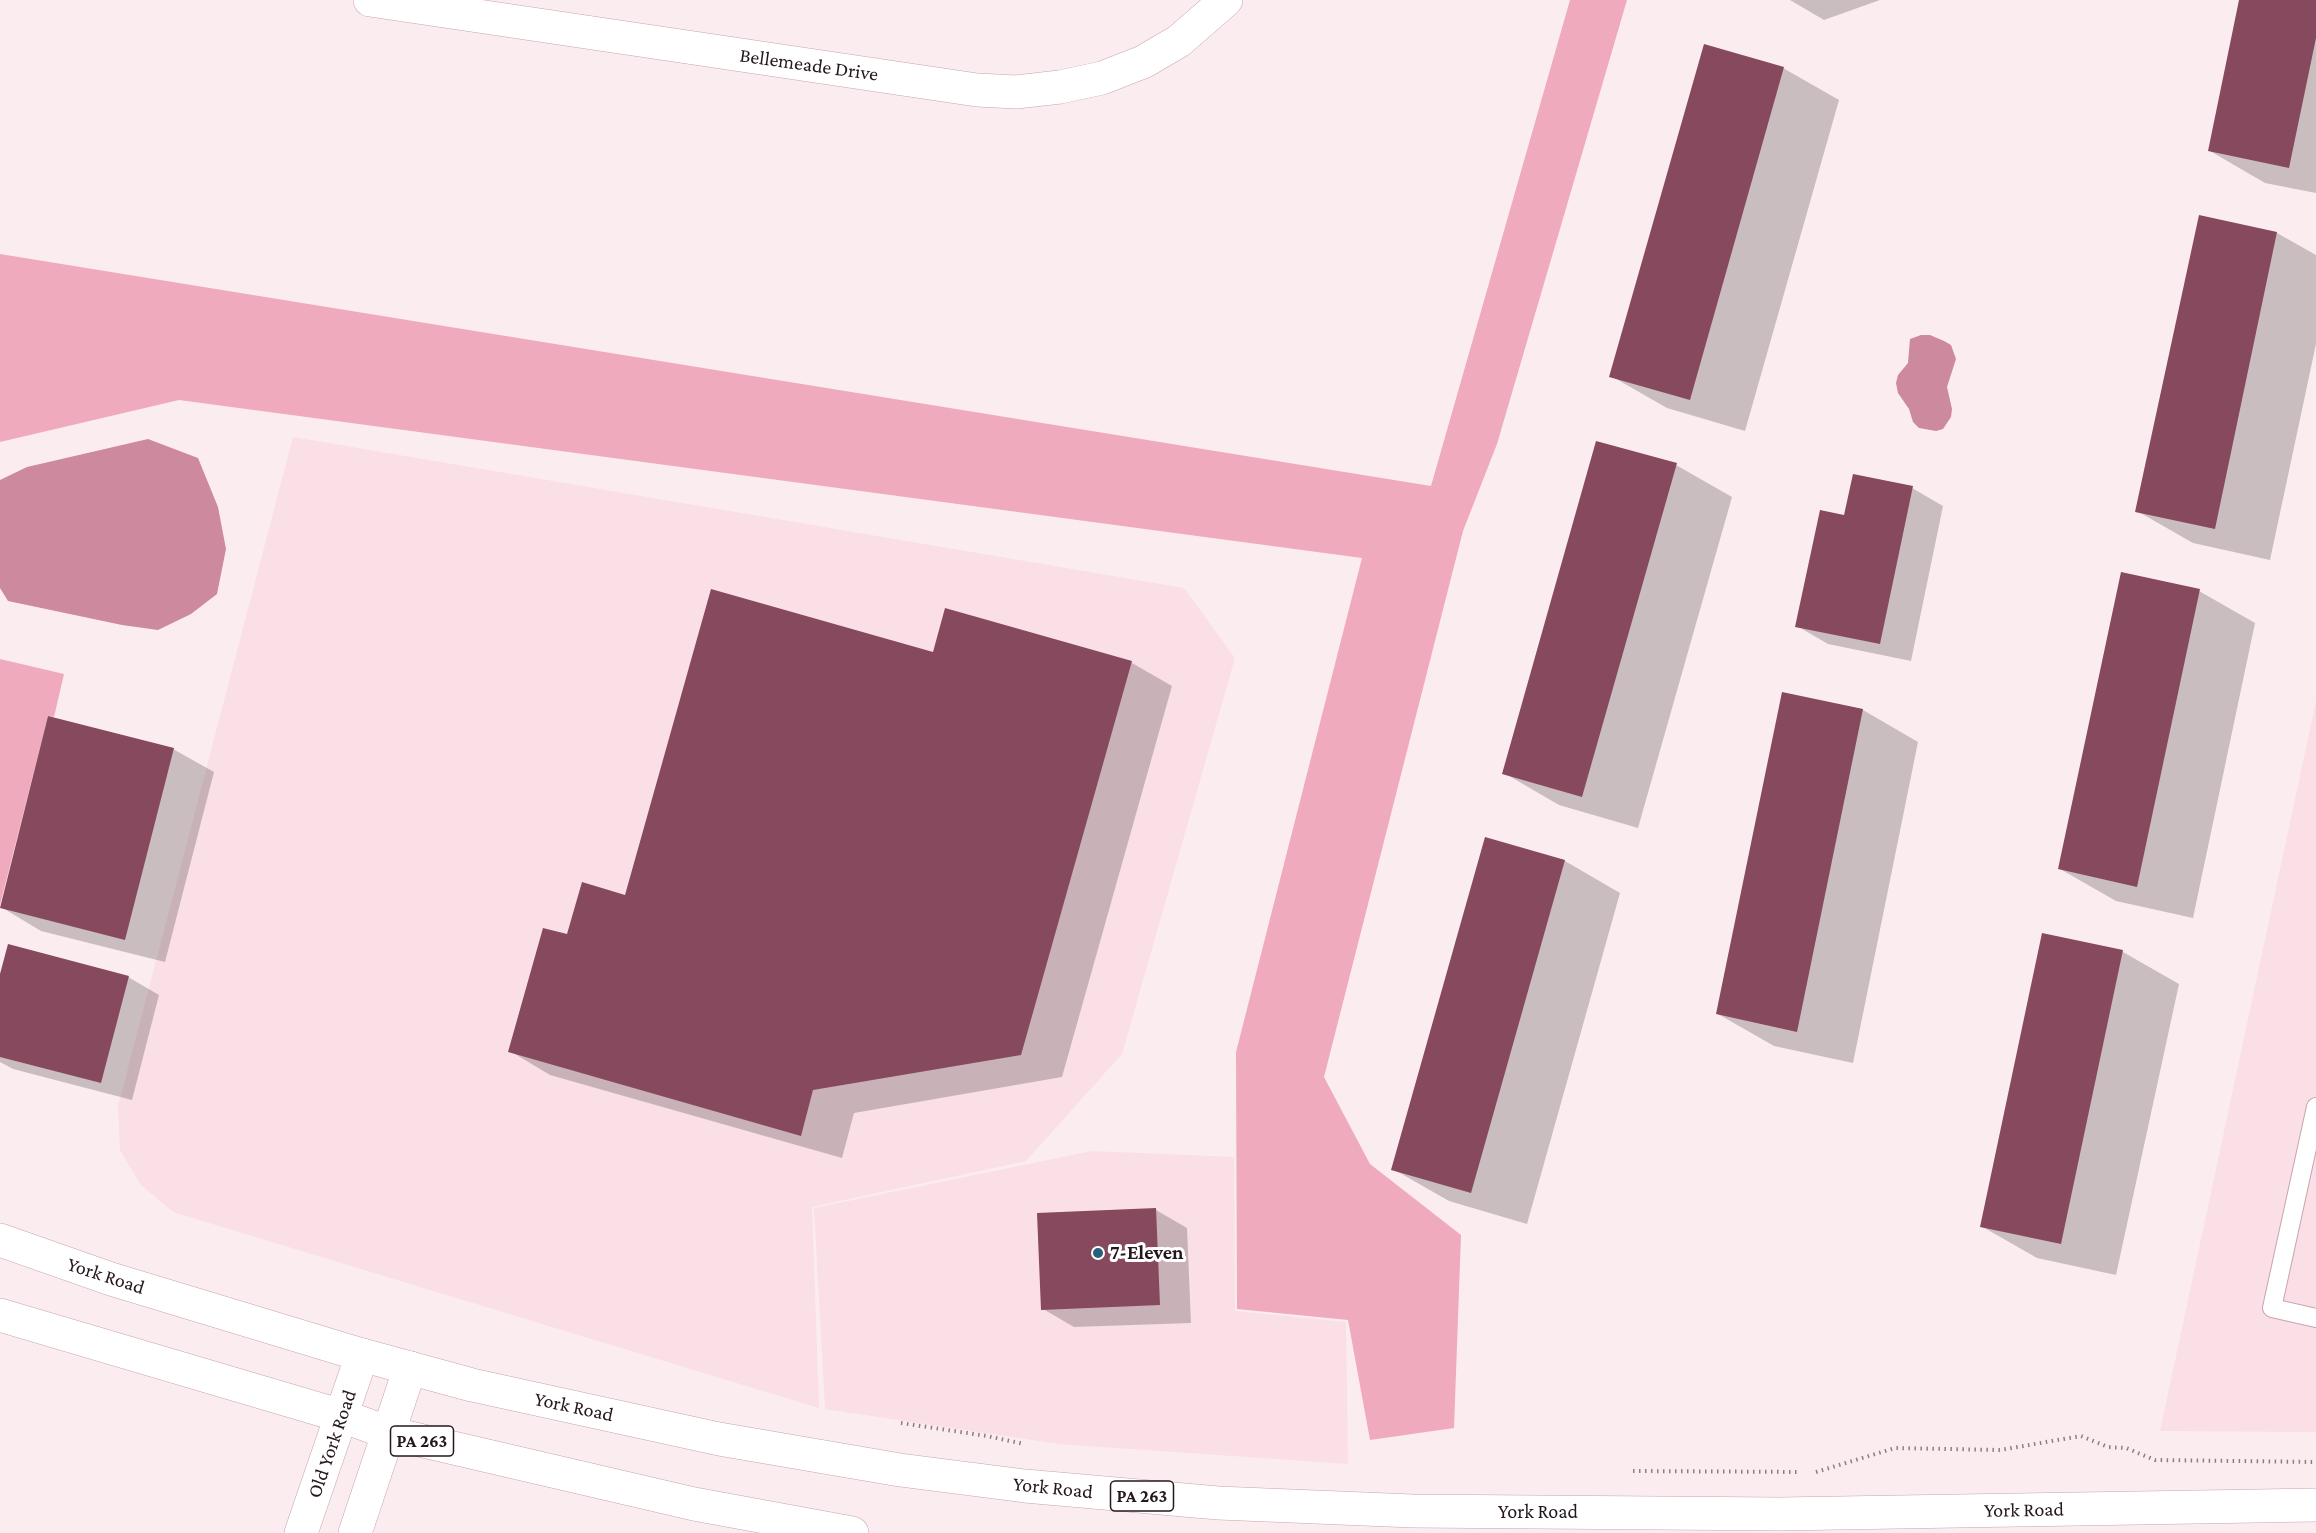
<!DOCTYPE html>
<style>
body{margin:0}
canvas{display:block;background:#fbecf0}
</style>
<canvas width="2316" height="1533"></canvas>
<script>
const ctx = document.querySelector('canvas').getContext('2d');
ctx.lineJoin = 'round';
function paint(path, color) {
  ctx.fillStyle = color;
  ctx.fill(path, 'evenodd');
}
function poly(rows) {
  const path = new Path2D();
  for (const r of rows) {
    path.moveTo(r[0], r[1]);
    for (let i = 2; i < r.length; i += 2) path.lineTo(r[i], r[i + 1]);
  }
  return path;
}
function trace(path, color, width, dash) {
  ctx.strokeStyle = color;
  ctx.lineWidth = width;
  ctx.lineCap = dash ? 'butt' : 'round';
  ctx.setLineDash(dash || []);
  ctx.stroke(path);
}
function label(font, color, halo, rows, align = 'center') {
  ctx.font = font + ' "Crimson Pro",serif';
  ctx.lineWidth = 6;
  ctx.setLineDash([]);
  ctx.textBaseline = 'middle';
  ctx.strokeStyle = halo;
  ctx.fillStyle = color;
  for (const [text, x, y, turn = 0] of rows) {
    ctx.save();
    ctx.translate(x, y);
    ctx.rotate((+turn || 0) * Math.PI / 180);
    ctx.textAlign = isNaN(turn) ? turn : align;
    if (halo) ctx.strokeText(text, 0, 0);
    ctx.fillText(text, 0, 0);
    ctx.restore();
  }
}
const built = poly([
 [293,437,1184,588,1235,658,1122,1054,1026,1161,812,1207,819,1408,173,1212,140,1184,120,1150,118,1106],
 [2316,701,2316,1432,2160,1431],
 [1092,1151,1234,1157,1235,1311,1346,1322,1348,1464,1059,1444,825,1409,814,1208]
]);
const green = poly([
 [1570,0,1627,0,1497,444,1463,531,1324,1077,1370,1164,1461,1235,1454,1428,1370,1440,1348,1320,1237,1309,1236,1052,1362,558,179,400,0,442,0,254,1431,486],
 [0,659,64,674,54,717,48,716,0,905]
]);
const water = poly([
 [1921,335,1930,335,1944,341,1951,345,1956,359,1947,387,1952,409,1951,417,1943,429,1936,431,1919,428,1913,422,1909,409,1898,393,1896,383,1898,375,1908,363,1910,339],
 [148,439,198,458,218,507,226,549,217,594,191,614,158,630,122,625,8,601,0,588,0,480,27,467]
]);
const shadow = poly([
 [1790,0,1880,0,1824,20],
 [2241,0,2316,0,2316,193,2265,183,2210,151],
 [1783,68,1839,100,1745,431,1667,408,1611,376],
 [2200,216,2277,233,2316,255,2316,344,2270,560,2193,543,2137,511],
 [1676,465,1732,497,1638,828,1559,805,1504,773],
 [1912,488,1943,506,1911,661,1828,644,1797,626,1845,517],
 [2199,591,2255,623,2193,918,2116,901,2060,869],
 [946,610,1132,663,1172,686,1062,1077,854,1113,842,1158,550,1075,510,1051,568,936,626,896,934,654],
 [1784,693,1863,710,1918,742,1853,1063,1774,1046,1718,1014],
 [173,749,214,772,165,962,41,931,1,907],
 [1486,839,1565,861,1620,893,1527,1224,1449,1201,1393,1169],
 [2044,935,2123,952,2179,984,2116,1275,2037,1258,1981,1226],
 [128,977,159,995,132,1100,13,1069,0,1062,0,981],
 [1156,1210,1187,1228,1191,1323,1074,1327,1043,1309]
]);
const building = poly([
 [2239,0,2316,0,2316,38,2289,168,2208,151],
 [1704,44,1784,67,1690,400,1609,377],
 [2199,215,2277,232,2215,529,2135,512],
 [1596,441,1677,463,1582,797,1502,774],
 [1853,474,1913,486,1880,644,1795,627,1820,510,1844,515],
 [2121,572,2200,589,2137,887,2058,869],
 [711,589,933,652,945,608,1132,661,1021,1055,813,1090,801,1136,508,1052,543,928,567,934,582,882,625,895],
 [1782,692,1863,709,1797,1032,1716,1014],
 [48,716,174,748,125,940,0,908],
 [1485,837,1565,860,1471,1193,1391,1170],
 [2042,933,2123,950,2061,1244,1980,1227],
 [8,944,129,976,101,1083,0,1057,0,974],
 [1156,1208,1160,1305,1041,1310,1037,1213]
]);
const path = poly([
 [901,1423,987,1436,1024,1444],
 [1633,1471,1800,1472],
 [1816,1472,1895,1448,2000,1450,2081,1436,2108,1447,2126,1448,2155,1460,2316,1462]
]);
const lane = poly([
 [2316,1107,2272,1308,2316,1318]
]);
const street = poly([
 [370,0,977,90,1016,92,1060,87,1102,78,1143,62,1179,41,1226,0],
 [301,1533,362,1355],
 [355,1533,410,1368]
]);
const highway = poly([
 [0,1240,111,1279,362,1355,472,1385,719,1439,900,1470,1025,1486,1218,1503,1413,1511,1780,1514,2316,1505],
 [0,1315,342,1416,389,1433,694,1504,852,1533]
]);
const markers = [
 [1098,1253,6,"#285f7a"]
];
const shields = [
 [422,1441,63],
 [1142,1496,63]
];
const shieldNames = [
 ["PA 263",422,1441],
 ["PA 263",1142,1496]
];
const streetNames = [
 ["Bellemeade Drive",809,65,8],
 ["York Road",106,1276,18],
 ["York Road",574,1407,12],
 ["Old York Road",332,1444,-71],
 ["York Road",1053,1488,6],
 ["York Road",2024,1510,-1],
 ["York Road",1538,1512]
];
const poiNames = [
 ["7-Eleven",1110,1253]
];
paint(built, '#fadfe6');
paint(green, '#f0aabe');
paint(water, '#cd899e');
paint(shadow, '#0003');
paint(building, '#87495d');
trace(lane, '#c7a5ae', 20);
trace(street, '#c7a5ae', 34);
trace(highway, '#c7a5ae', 34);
trace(path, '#8c7e82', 4, [1.5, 4.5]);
trace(lane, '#fff', 18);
trace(street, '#fff', 33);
trace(highway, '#fff', 33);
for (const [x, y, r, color] of markers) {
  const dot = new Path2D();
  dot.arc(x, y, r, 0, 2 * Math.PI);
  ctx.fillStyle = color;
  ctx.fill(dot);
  trace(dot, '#fff', 2);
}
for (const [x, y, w] of shields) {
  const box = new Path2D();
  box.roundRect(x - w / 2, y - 15, w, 30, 4.5);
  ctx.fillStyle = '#fff';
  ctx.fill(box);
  trace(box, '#25181c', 1.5);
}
label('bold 18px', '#25181c', null, shieldNames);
label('20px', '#25181c', '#fff', streetNames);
label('bold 20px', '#25181c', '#fff', poiNames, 'left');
</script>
